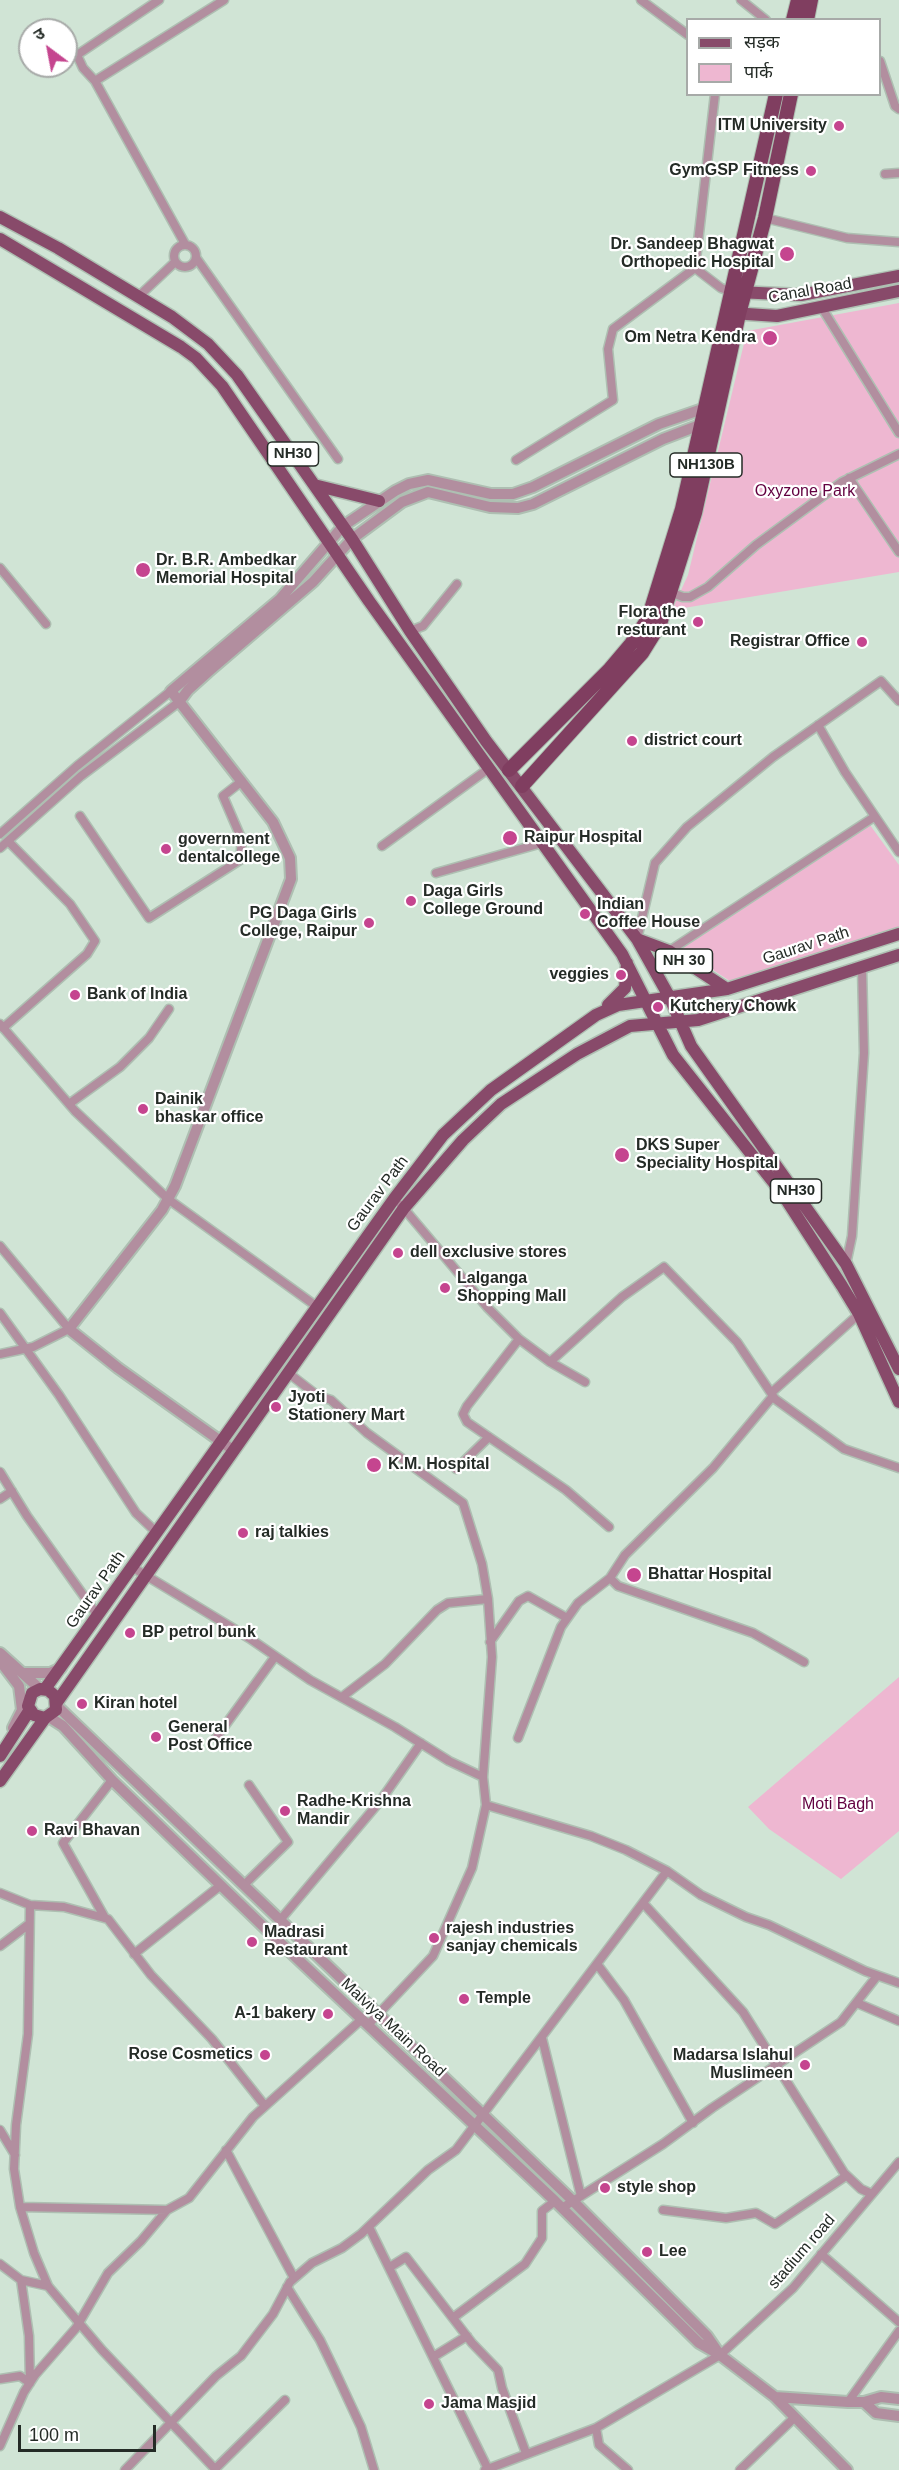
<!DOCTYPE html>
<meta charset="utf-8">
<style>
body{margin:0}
#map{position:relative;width:899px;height:2470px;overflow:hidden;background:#d0e4d5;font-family:Arial,"Noto Sans Devanagari",sans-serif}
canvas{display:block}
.legend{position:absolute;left:686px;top:18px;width:195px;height:78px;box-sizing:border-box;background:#fff;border:2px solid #a7aaa8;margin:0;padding:8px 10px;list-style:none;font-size:18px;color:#242b26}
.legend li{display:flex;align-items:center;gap:12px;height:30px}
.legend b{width:30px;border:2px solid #a7aaa8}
.north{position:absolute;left:18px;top:18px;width:60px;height:60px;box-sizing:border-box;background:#fff;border:2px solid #a7aaa8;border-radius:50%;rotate:328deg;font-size:16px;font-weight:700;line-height:24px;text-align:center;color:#242b26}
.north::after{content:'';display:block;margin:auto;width:21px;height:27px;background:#c5458f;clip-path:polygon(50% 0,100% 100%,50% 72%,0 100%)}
.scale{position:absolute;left:18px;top:2425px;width:138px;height:27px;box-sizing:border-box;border:3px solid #242b26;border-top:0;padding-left:8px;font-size:18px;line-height:21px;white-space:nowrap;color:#242b26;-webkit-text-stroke:4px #fff;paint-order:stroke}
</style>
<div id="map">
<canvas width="899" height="2470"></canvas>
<ul class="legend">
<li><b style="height:8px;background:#884a6a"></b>सड़क</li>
<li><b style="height:16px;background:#eeb7d1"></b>पार्क</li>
</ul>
<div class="north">उ</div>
<div class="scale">100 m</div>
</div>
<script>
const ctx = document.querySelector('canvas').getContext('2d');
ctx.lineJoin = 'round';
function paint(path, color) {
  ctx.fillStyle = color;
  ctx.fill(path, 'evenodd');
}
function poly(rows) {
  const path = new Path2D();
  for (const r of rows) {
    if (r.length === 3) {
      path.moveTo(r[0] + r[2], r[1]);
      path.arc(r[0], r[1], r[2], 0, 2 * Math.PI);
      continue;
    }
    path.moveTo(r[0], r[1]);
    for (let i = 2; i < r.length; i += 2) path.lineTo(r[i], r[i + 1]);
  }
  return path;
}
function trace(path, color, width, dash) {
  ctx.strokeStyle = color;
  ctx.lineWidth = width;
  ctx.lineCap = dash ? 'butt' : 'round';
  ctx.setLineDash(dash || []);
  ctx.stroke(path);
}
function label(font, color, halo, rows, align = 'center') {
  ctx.font = font + ' Arial,sans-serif';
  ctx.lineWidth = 4.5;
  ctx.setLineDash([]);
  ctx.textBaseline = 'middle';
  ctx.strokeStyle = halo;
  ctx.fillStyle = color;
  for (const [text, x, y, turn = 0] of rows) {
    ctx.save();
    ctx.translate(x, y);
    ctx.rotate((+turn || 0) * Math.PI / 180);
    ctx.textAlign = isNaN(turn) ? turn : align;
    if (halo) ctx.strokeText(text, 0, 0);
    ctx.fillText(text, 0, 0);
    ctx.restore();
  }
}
const green = poly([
 [899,303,899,572,672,610,688,575,747,331],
 [870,825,899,865,899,927,733,983,681,949],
 [899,1677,899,1831,841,1879,769,1829,748,1807]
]);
const minor = poly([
 [159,0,77,55,83,68,95,81,185,244],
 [641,0,688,35],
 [741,0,766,20],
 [880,61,895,106,899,109],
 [95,81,224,0],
 [885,174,899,173],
 [765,218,847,238,899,242],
 [185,256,11],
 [197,259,338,459],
 [695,268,721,288,730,291],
 [138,297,174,263],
 [822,308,899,433],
 [516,460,613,400,608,349,613,329,695,268,715,94],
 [849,478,899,552],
 [0,568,46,624],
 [667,591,683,597,690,597,708,587,756,545,842,482,899,454],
 [410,631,423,626,457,584],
 [818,725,845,772,899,852],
 [80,816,149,918,240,860,242,840,223,796,242,781],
 [0,834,77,766,171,691],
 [382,846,488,769],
 [0,848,81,776,179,702],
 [436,873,542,843],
 [637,939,655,863,687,827,773,757,881,681,899,701],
 [669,951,874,817],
 [0,1024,75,1111,168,1199,316,1306],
 [3,1028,87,954,95,941,70,904,8,841],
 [69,1104,120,1067,149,1038,169,1009],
 [401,1205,487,1307,519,1339,550,1362,585,1382],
 [0,1246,69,1329,33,1347,0,1354],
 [846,1264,852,1236,864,1053,862,968],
 [0,1313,59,1395,136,1513,156,1532],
 [519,1339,467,1406,463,1414,467,1422,566,1490,609,1527],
 [550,1362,622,1297,664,1267,737,1342,775,1399,844,1449,899,1468],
 [287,1372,318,1396,331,1400,367,1433,463,1503,482,1564,488,1599,492,1657,483,1777,486,1805,472,1868,433,1956,368,2025],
 [771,1393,859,1314],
 [456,1469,489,1437],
 [0,1472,27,1516,98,1616],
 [0,1499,12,1491],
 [132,1567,249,1638,310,1680,395,1727,449,1761,483,1777],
 [610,1578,618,1586,753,1633,804,1662],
 [490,1642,519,1601,528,1596,567,1618],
 [342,1697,385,1664,437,1610,448,1603,488,1599],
 [216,1738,274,1658],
 [518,1738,561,1627,578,1603,610,1578,625,1555,713,1468,773,1396],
 [486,1805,591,1836,626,1850,667,1871,701,1895,746,1917,769,1925,865,1971,899,1983],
 [245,1884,288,1842,249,1785],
 [0,1893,30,1905,64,1907,108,1919,151,1975,212,2039,265,2106],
 [643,1903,743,2012,844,2173,861,2189,872,2194],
 [30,1905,28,2034,16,2125,14,2169,20,2207,34,2253,48,2286,102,2350,216,2470],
 [105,1918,63,1843,112,1780],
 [281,1919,381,1800,421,1743],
 [0,1946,29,1924],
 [134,1954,221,1885],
 [597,1964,624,2000,693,2123],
 [857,2003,899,2021],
 [542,2038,581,2196],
 [0,2130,15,2155],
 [226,2150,294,2278],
 [20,2207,167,2210],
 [562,2208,663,2144,712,2108,841,2022,877,1976],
 [663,2210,726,2218,756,2213,775,2224,846,2176],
 [369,2227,487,2467],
 [821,2254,899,2322],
 [0,2264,21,2280,29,2336,30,2383],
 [390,2267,406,2257,472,2343,498,2370,502,2388,526,2453],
 [21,2280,48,2286],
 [287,2287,320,2340,334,2369,361,2427,374,2470],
 [454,2317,525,2264,542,2238,542,2211,555,2201],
 [433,2357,467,2336],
 [0,2379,20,2376,30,2383],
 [848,2402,899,2331],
 [596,2428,599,2445,628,2470],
 [0,2446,24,2392,35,2375,76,2328,108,2273,141,2241,167,2210,189,2198,253,2117,362,2019],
 [215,2469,285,2400],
 [125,2470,216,2376,241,2356,273,2314,290,2282,312,2263,342,2248,361,2234,428,2170,456,2150,667,1871],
 [485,2470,596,2428,720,2355,793,2288,899,2162],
 [740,2470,794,2418]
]);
const tertiary = poly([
 [179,702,188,690,208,672,313,582,352,539,402,502,428,492,490,507,518,508,533,504,663,439,705,423],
 [233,1450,118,1368,69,1329,162,1210,175,1186,291,879,290,858,273,822,171,691,280,599,343,526,395,491,409,484,428,480,491,494,513,494,533,487,659,424,711,406],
 [0,1653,40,1689],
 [0,1661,19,1686,22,1710,13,1728],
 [23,1673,50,1673,61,1668],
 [57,1706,572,2200,707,2336,718,2352],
 [49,1717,63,1726,112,1780,270,1933,555,2201,699,2343,720,2355,775,2397,847,2470],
 [775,2397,848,2402,864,2402,881,2397,899,2399],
 [864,2402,876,2413,899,2416]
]);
const primary = poly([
 [0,217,58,248,172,317,208,344,237,375,352,539,410,631,486,741,637,939,670,998,691,1046,846,1264,899,1369],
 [0,239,181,347,196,358,222,386,369,601,622,954,673,1055,782,1193,842,1286,859,1314,899,1402],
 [737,292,801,295,899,276],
 [732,313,777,316,899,291],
 [314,485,379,501],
 [637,939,669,951,727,989],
 [608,1005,625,988,627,963],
 [45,1689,394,1199,443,1135,491,1090,596,1015,618,1005,727,989,899,934],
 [57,1702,404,1208,463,1140,501,1104,577,1054,630,1026,698,1020,899,955],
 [0,1756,29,1711],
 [0,1781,45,1718,56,1710,55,1696,48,1690,40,1689,32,1693,28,1706,34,1715,45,1718]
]);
const trunk = poly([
 [793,20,798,0],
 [807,20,811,0],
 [509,770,609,670,631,644,648,619,682,509,776,94],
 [522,786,642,653,660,624,695,513,739,314,765,218,791,94]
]);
const markers = [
 [839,126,6,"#c5458f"],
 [811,171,6,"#c5458f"],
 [787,254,8,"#c5458f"],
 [770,338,8,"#c5458f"],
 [143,570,8,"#c5458f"],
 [698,622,6,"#c5458f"],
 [862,642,6,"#c5458f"],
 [632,741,6,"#c5458f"],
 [510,838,8,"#c5458f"],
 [166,849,6,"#c5458f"],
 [411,901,6,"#c5458f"],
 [585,914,6,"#c5458f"],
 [369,923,6,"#c5458f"],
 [621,975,6,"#c5458f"],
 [75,995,6,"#c5458f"],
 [658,1007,6,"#c5458f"],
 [143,1109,6,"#c5458f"],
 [622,1155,8,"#c5458f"],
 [398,1253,6,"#c5458f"],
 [445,1288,6,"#c5458f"],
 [276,1407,6,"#c5458f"],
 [374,1465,8,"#c5458f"],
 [243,1533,6,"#c5458f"],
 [634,1575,8,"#c5458f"],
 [130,1633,6,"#c5458f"],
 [82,1704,6,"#c5458f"],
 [156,1737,6,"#c5458f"],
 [285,1811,6,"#c5458f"],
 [32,1831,6,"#c5458f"],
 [434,1938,6,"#c5458f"],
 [252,1942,6,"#c5458f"],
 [464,1999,6,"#c5458f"],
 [328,2014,6,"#c5458f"],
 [265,2055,6,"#c5458f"],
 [805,2065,6,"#c5458f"],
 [605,2188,6,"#c5458f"],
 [647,2252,6,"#c5458f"],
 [429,2404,6,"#c5458f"]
];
const shields = [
 [293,454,51],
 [706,465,72],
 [684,961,57],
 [796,1191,51]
];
const shieldNames = [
 ["NH30",293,454],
 ["NH130B",706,465],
 ["NH 30",684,961],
 ["NH30",796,1191]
];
const poiNames = [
 ["ITM University",827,126,"right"],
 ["GymGSP Fitness",799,171,"right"],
 ["Dr. Sandeep Bhagwat",774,245,"right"],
 ["Orthopedic Hospital",774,263,"right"],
 ["Om Netra Kendra",756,338,"right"],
 ["Dr. B.R. Ambedkar",156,561],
 ["Memorial Hospital",156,579],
 ["Flora the",686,613,"right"],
 ["resturant",686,631,"right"],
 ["Registrar Office",850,642,"right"],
 ["district court",644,741],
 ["Raipur Hospital",524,838],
 ["government",178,840],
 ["dentalcollege",178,858],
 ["Daga Girls",423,892],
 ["College Ground",423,910],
 ["Indian",597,905],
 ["Coffee House",597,923],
 ["PG Daga Girls",357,914,"right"],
 ["College, Raipur",357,932,"right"],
 ["veggies",609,975,"right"],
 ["Bank of India",87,995],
 ["Kutchery Chowk",670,1007],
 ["Dainik",155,1100],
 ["bhaskar office",155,1118],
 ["DKS Super",636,1146],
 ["Speciality Hospital",636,1164],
 ["dell exclusive stores",410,1253],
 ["Lalganga",457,1279],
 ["Shopping Mall",457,1297],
 ["Jyoti",288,1398],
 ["Stationery Mart",288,1416],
 ["K.M. Hospital",388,1465],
 ["raj talkies",255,1533],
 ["Bhattar Hospital",648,1575],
 ["BP petrol bunk",142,1633],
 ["Kiran hotel",94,1704],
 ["General",168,1728],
 ["Post Office",168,1746],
 ["Radhe-Krishna",297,1802],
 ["Mandir",297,1820],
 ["Ravi Bhavan",44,1831],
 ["rajesh industries",446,1929],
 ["sanjay chemicals",446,1947],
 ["Madrasi",264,1933],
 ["Restaurant",264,1951],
 ["Temple",476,1999],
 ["A-1 bakery",316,2014,"right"],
 ["Rose Cosmetics",253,2055,"right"],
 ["Madarsa Islahul",793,2056,"right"],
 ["Muslimeen",793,2074,"right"],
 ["style shop",617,2188],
 ["Lee",659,2252],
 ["Jama Masjid",441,2404]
];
const streetNames = [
 ["Canal Road",810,291,-10],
 ["Gaurav Path",806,946,-18],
 ["Gaurav Path",378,1194,-53],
 ["Gaurav Path",96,1590,-55],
 ["Malviya Main Road",393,2028,43],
 ["stadium road",802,2252,-49]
];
const parkNames = [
 ["Oxyzone Park",805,492],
 ["Moti Bagh",838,1805]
];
paint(green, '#eeb7d1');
trace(minor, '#aebfb2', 11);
trace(tertiary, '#aebfb2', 14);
trace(primary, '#aebfb2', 15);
trace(trunk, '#aebfb2', 16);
trace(minor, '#b28e9f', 8);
trace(tertiary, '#b28e9f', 10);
trace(primary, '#884a6a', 12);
trace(trunk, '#803e60', 14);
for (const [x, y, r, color] of markers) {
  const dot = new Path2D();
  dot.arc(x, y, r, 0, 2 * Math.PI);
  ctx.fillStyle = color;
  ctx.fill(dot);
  trace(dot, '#fff', 2);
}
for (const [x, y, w] of shields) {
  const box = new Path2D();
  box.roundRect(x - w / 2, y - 12, w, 24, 4.5);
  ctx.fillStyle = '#fff';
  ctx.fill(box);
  trace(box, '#242b26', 1.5);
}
label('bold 15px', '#242b26', null, shieldNames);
label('bold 16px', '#242b26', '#fff', poiNames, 'left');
label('16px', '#242b26', '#fff', streetNames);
label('16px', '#620040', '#fff', parkNames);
</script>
